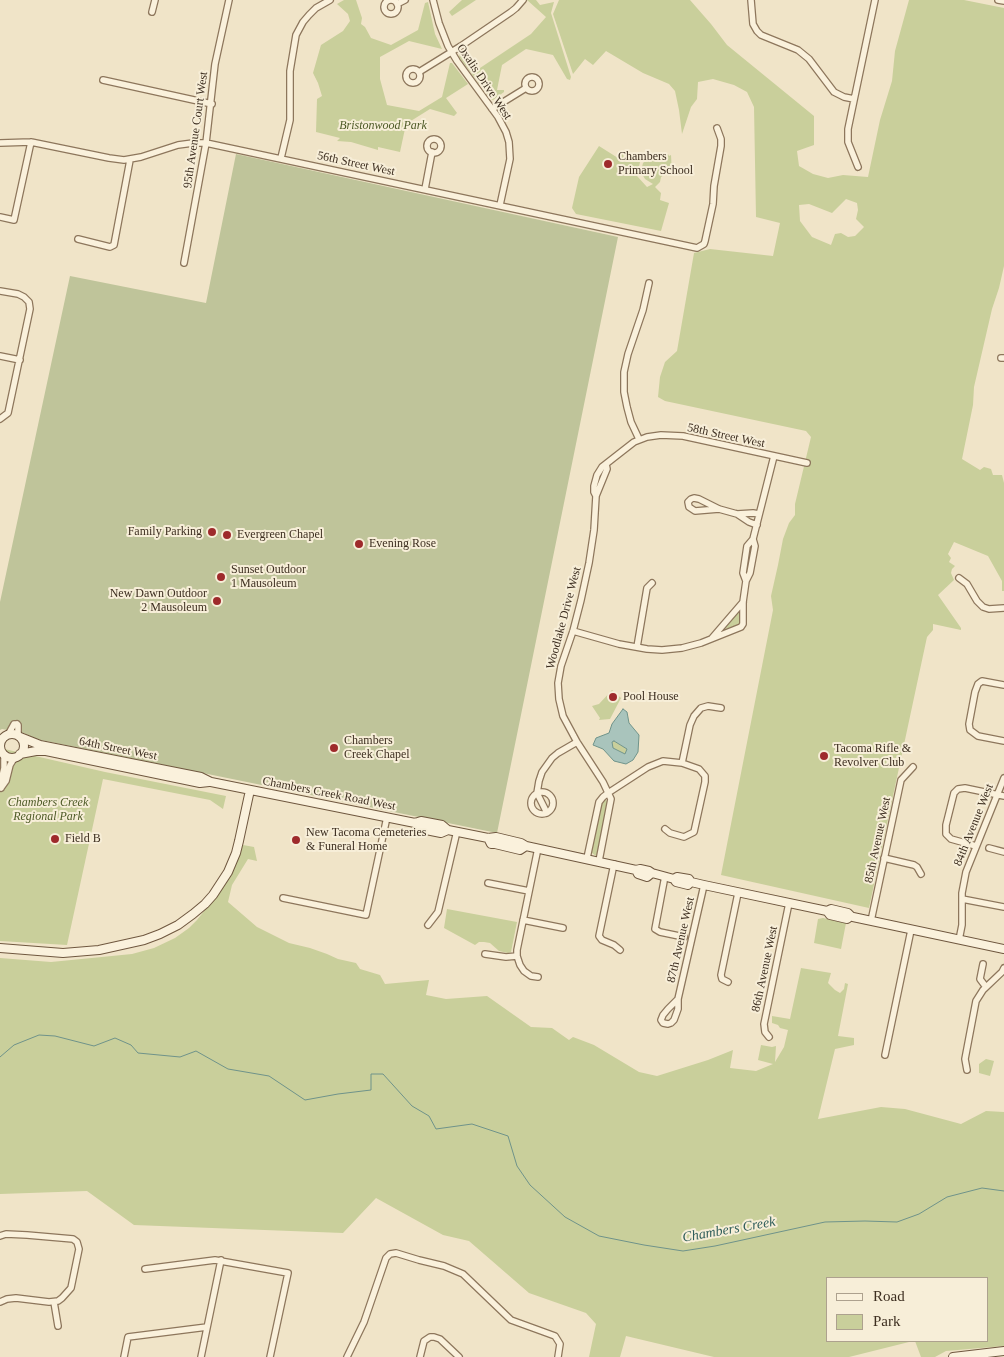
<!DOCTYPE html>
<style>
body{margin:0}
#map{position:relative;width:1004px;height:1357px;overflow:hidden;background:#f0e4c8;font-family:Georgia,serif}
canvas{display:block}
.legend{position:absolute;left:826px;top:1277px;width:162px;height:65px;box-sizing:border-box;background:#f7eed8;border:1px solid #ada18e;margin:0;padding:6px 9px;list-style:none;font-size:15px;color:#3d2e20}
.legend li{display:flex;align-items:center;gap:10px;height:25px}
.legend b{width:25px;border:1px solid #ada18e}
</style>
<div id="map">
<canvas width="1004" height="1357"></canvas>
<ul class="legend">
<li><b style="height:6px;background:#faf1dc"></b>Road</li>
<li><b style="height:14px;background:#c9cf9b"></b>Park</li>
</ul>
</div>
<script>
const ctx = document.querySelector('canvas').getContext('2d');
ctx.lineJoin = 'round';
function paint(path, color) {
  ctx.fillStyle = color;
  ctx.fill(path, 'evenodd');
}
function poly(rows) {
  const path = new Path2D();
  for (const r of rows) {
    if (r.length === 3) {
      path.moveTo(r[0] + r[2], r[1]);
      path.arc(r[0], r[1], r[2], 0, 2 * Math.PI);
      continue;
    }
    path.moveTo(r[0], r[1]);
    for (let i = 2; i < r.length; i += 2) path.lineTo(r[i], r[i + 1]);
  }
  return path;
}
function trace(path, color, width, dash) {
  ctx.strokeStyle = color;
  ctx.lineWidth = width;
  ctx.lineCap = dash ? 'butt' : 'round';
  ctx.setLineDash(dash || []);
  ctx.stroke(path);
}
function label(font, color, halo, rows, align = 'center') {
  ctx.font = font + ' Georgia,serif';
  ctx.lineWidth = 4;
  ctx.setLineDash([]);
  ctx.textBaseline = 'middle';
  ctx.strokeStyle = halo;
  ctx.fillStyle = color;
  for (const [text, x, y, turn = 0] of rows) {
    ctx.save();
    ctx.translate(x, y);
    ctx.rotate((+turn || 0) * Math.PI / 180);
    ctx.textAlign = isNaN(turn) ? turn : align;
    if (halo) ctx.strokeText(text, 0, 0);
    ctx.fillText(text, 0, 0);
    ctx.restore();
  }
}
const green = poly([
 [344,0,356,0,362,18,361,24,365,27,371,38,391,45,418,30,425,3,428,2,435,34,442,49,409,41,380,57,380,79,387,105,419,111,442,97,450,63,452,63,468,84,446,98,457,113,454,116,430,109,406,124,400,152,378,147,378,150,351,142,337,141,340,138,316,132,317,99,322,96,318,83,313,73,321,45,343,31,350,21,348,14,337,4],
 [462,0,476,0,452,16,449,12],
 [527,0,536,0,540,5,554,2,551,13,571,77,570,80,567,79,553,55,526,49,502,65,497,90,504,90,504,92,493,100,491,99,459,57,460,54,464,50,477,70,531,34,546,17],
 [559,0,690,0,711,24,727,45,814,116,814,145,797,151,799,166,813,174,828,178,843,175,868,177,880,120,892,81,895,51,909,0,964,0,1004,8,1004,266,999,288,992,309,974,387,973,405,962,459,980,470,984,467,991,469,993,475,1002,475,1004,483,1004,591,1002,591,1002,581,988,556,954,542,948,554,951,558,949,562,955,566,952,569,951,573,954,580,938,595,961,628,961,630,933,624,933,630,927,637,869,908,721,875,773,610,771,596,778,565,783,539,789,523,795,515,795,504,811,437,806,431,665,401,658,397,660,377,665,362,677,351,694,253,710,249,773,256,780,223,756,217,754,107,747,92,734,85,713,79,698,82,697,99,691,107,682,134,679,110,675,91,669,84,643,73,606,51,593,65,585,59,573,74,553,14],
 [846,199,857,203,858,210,856,219,864,227,855,236,848,237,841,233,835,234,831,245,812,237,800,221,799,205,809,204,832,213],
 [599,146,618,158,624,150,638,159,640,162,637,176,647,187,653,184,645,179,642,174,642,167,643,163,646,160,654,156,668,154,669,156,671,155,672,174,664,175,661,177,660,182,655,187,661,193,660,200,669,203,661,231,576,214,572,208,579,177],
 [738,612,739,612,740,621,738,625,722,630],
 [612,690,621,698,610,719,599,720,600,718,592,706,599,704],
 [614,741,627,749,625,754,613,748,612,742],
 [0,748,105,772,226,796,223,809,210,800,103,779,67,945,0,941],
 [603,800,606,800,609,803,598,855,596,856,592,853,592,849,601,803],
 [243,845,254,847,257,861,248,859,232,885,228,902,257,927,289,943,310,948,327,954,338,959,356,963,360,969,380,975,385,984,429,980,426,995,446,999,487,996,531,1027,552,1028,569,1040,573,1037,594,1045,639,1072,657,1076,708,1060,733,1050,730,1068,756,1071,773,1064,758,1060,761,1045,772,1047,776,1046,775,1062,784,1047,788,1030,780,1028,778,1025,772,1023,772,1016,790,1019,801,968,831,973,828,983,835,990,840,993,844,989,845,983,848,984,838,1036,854,1038,854,1045,835,1049,818,1119,881,1107,905,1109,961,1124,986,1111,1004,1112,1004,1346,946,1351,935,1357,921,1357,915,1341,988,1341,988,1278,828,1278,828,1341,913,1341,849,1357,714,1357,626,1336,620,1357,589,1357,596,1324,586,1313,529,1293,469,1241,443,1235,376,1198,343,1233,134,1225,87,1191,0,1194,0,958,51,962,132,954,154,948,175,938,189,928,197,920,216,896],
 [447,909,517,922,511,952,508,953,499,951,490,943,484,942,479,942,475,945,444,928],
 [823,918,846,923,841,949,814,943,818,919],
 [986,1059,994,1061,990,1076,979,1073,979,1064]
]);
const cemetery = poly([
 [236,154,618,237,497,833,36,739,24,733,2,729,0,730,0,602,70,276,206,303]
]);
const water = poly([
 [623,709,627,712,629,723,639,735,638,752,633,760,626,764,614,761,603,749,593,745,596,738,609,733,612,724,623,709],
 [614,741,627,749,625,754,613,748,612,742,614,741]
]);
const stream = poly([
 [0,1057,14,1045,39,1035,55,1036,94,1046,115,1038,131,1045,138,1053,180,1057,196,1051,228,1069,269,1076,305,1100,338,1094,371,1090,371,1074,383,1074,412,1106,429,1116,436,1129,472,1124,508,1136,517,1166,530,1185,565,1217,599,1236,644,1245,683,1251,715,1246,825,1222,865,1221,897,1222,919,1214,947,1197,982,1188,1004,1191]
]);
const street = poly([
 [433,0,439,23,448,46,457,61,498,117,506,132,509,142,510,159,500,205],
 [751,0,753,24,757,31,761,35,798,50,809,59,834,92,844,97,854,99],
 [998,0,1004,1],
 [391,7,7],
 [397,4,405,0],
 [152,12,155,0],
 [413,76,7],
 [419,72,461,46,511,12,516,8,523,0],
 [532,84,7],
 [103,80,212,104],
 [492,109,526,88],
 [434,146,7],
 [0,143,31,142,109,158,124,160,141,157,178,145,193,143,206,143,697,248,704,244,705,241,713,204,714,186,721,146,721,139,717,128],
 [281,158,290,120,290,71,296,35,303,22,309,15,316,8,330,0],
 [858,167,848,142,848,129,875,0],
 [425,189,432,152],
 [0,217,14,220,31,142],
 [78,239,110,247,114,245,130,160],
 [184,263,206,143,215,64,229,0],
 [0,291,18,294,24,297,29,302,30,309,8,413,0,419],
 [0,356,20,360],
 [1001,358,1004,358],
 [639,439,631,422,627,407,624,392,624,372,628,354,643,310,649,283],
 [596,496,607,469,606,464],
 [719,509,695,511,689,507,688,502,691,499,694,498,699,499,719,509,737,514,753,513,759,514],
 [737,514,749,522,757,525],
 [959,578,967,584,977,601,983,607,989,609,1004,608],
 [746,581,743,573,747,546,753,539,774,456],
 [573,631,619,644,647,649,662,650,682,648,701,643,741,627,743,624,743,602,746,581,750,573,755,546,753,539],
 [712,638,743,602],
 [637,647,647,588,652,583],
 [1004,685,982,681,978,684,975,692,969,724,970,730,978,736,1004,741],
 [17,724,18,725,18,736],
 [8,735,14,724,17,724],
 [682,763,690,725,694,716,701,708,708,706,721,708],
 [1,788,6,781,10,765,15,757],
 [1,788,1,781,4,768,4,754],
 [542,803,11],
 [547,813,537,793,539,781,542,772,552,758,558,753,577,742],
 [976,846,951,839,946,834,946,825,954,793,958,789,965,788,1004,796],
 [989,848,1004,852],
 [587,858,599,802,603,797,608,793,648,767,663,761,682,763,699,769,705,776,705,782,694,832,684,837,670,833,665,829],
 [884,858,914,865,917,867,921,874],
 [599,861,611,799,603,782,577,742,563,716,559,699,558,683,561,666,573,631,581,600,589,563,594,530,596,496,594,492,594,486,597,475,602,467,634,442,647,437,661,435,683,436,807,463],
 [614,864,599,936,602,940,614,945,620,950],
 [665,876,655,929,660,932,684,937],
 [488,883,529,891],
 [283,898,366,915,387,817],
 [962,899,1004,907],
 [523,920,563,928],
 [871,921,901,780,913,767],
 [428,925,438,912,457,831],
 [959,940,962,925,962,893,966,872,1004,778],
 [485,954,506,957,517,956],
 [983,964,980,979,986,987],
 [538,977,531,976,524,971,520,965,517,956,517,950,538,848],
 [728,982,722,979,721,975,738,893],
 [678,999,678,1009,674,1020,671,1023,668,1024,663,1023,661,1020,663,1015,668,1009,678,999,704,885],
 [769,1037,765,1032,764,1024,789,903],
 [885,1055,911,930],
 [967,1070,965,1059,976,1001,983,990,1002,972,1004,968],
 [0,1236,6,1234,27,1235,73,1239,77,1242,79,1249,71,1288,62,1298,58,1301,49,1302,16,1298,7,1299,0,1302],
 [145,1269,215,1260,288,1273,270,1357],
 [54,1302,58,1326],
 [124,1357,128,1337,207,1327],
 [201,1357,221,1260],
 [347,1357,364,1322,386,1258,390,1254,396,1253,419,1260,444,1266,463,1274,511,1320,555,1336,560,1344,558,1357],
 [420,1357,424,1341,430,1337,434,1337,440,1339,459,1357]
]);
const secondary = poly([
 [12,746,12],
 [20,737,40,745,201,777,211,782,415,823,421,821,442,825,448,830,488,838,496,837,521,843,526,846,636,870,640,869,649,871,652,873,674,879,676,882,688,885,691,882],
 [20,754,36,751,46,751,200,783,209,782],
 [415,823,421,829,441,833,448,830],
 [488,838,491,844,495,844,520,850,526,846],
 [636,870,638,874,647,877,652,873],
 [674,879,677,877,689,879,691,882,704,885,827,911,830,915,847,919,851,916],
 [827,911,831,909,848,913,851,916,853,917,1004,949],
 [0,948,63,953,99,950,144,940,160,934,178,925,193,914,205,904,213,895,228,872,236,853,239,841,250,790],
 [953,1357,1004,1351]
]);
const markers = [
 [608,164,5,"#9e2a2b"],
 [212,532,5,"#9e2a2b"],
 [227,535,5,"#9e2a2b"],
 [359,544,5,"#9e2a2b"],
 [221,577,5,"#9e2a2b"],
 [217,601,5,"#9e2a2b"],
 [613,697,5,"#9e2a2b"],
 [334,748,5,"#9e2a2b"],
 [824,756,5,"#9e2a2b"],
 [55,839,5,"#9e2a2b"],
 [296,840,5,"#9e2a2b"]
];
const streetNames = [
 ["Oxalis Drive West",484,82,56],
 ["95th Avenue Court West",196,130,-82],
 ["56th Street West",356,164,12],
 ["58th Street West",726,436,12],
 ["Woodlake Drive West",564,618,-75],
 ["64th Street West",118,749,11],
 ["Chambers Creek Road West",329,794,11],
 ["84th Avenue West",974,825,-68],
 ["85th Avenue West",878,840,-78],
 ["87th Avenue West",681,940,-77],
 ["86th Avenue West",765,969,-78]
];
const parkNames = [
 ["Bristonwood Park",383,126],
 ["Chambers Creek",48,803],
 ["Regional Park",48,817]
];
const poiNames = [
 ["Chambers",618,157],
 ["Primary School",618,171],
 ["Family Parking",202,532,"right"],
 ["Evergreen Chapel",237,535],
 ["Evening Rose",369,544],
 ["Sunset Outdoor",231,570],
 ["1 Mausoleum",231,584],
 ["New Dawn Outdoor",207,594,"right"],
 ["2 Mausoleum",207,608,"right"],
 ["Pool House",623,697],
 ["Chambers",344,741],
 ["Creek Chapel",344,755],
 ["Tacoma Rifle &",834,749],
 ["Revolver Club",834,763],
 ["New Tacoma Cemeteries",306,833],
 ["& Funeral Home",306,847],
 ["Field B",65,839]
];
const waterNames = [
 ["Chambers Creek",729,1230,-10]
];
paint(green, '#c9cf9b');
paint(cemetery, '#bfc49a');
paint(water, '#a9c4bc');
trace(water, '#6f938a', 1);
trace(stream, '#6f938a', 1);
trace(street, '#8d765c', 8);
trace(secondary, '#6f573f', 10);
trace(street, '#faf1dc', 5.5);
trace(secondary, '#faf1dc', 8);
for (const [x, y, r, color] of markers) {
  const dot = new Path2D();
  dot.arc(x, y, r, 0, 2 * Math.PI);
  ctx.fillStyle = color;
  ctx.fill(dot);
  trace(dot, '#f7eed8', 2);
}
label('12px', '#3d2e20', '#f7eed8', streetNames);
label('italic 12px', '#4d5a26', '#f7eed8', parkNames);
label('12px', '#3d2e20', '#f7eed8', poiNames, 'left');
label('italic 14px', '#2f5d5a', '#f7eed8', waterNames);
</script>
